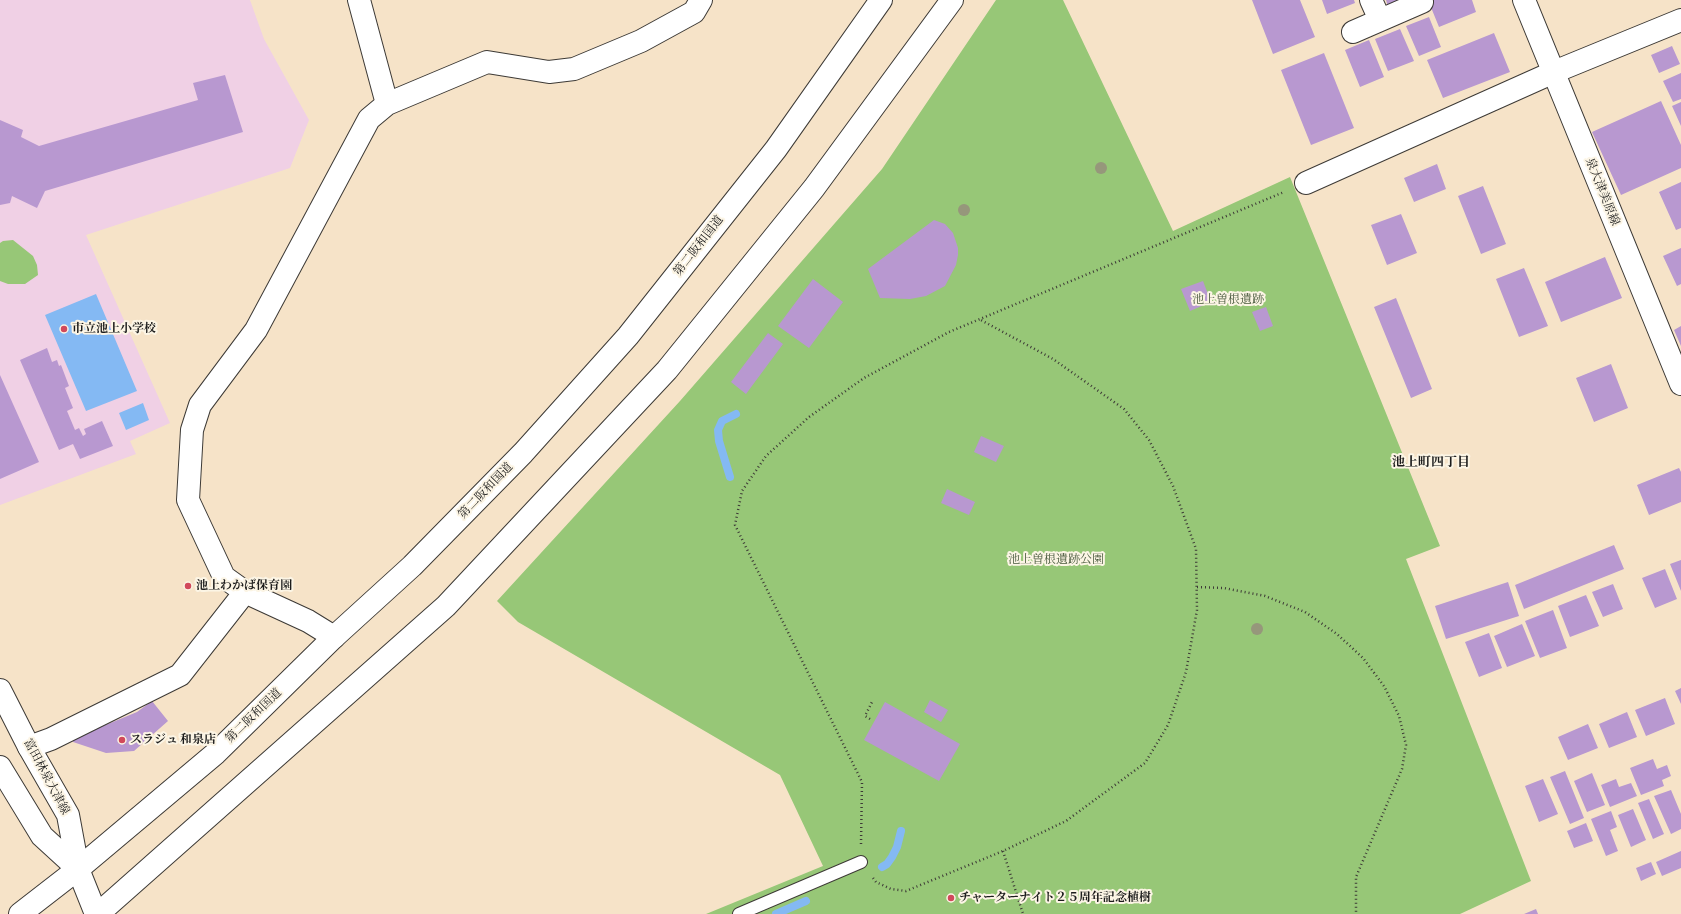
<!DOCTYPE html>
<meta charset="utf-8">
<style>
body{margin:0}
canvas{display:block;background:#f6e3c8}
</style>
<canvas width="1681" height="914"></canvas>
<script>
const ctx = document.querySelector('canvas').getContext('2d');
ctx.lineJoin = 'round';
function paint(path, color) {
  ctx.fillStyle = color;
  ctx.fill(path, 'evenodd');
}
function poly(rows) {
  const path = new Path2D();
  for (const r of rows) {
    path.moveTo(r[0], r[1]);
    for (let i = 2; i < r.length; i += 2) path.lineTo(r[i], r[i + 1]);
  }
  return path;
}
function trace(path, color, width, dash) {
  ctx.strokeStyle = color;
  ctx.lineWidth = width;
  ctx.lineCap = dash ? 'butt' : 'round';
  ctx.setLineDash(dash || []);
  ctx.stroke(path);
}
function label(font, color, halo, rows, align = 'center') {
  ctx.font = font + ' "Libre Bodoni","Noto Serif JP",serif';
  ctx.lineWidth = 4;
  ctx.setLineDash([]);
  ctx.textBaseline = 'middle';
  ctx.strokeStyle = halo;
  ctx.fillStyle = color;
  for (const [text, x, y, turn = 0] of rows) {
    ctx.save();
    ctx.translate(x, y);
    ctx.rotate((+turn || 0) * Math.PI / 180);
    ctx.textAlign = isNaN(turn) ? turn : align;
    if (halo) ctx.strokeText(text, 0, 0);
    ctx.fillText(text, 0, 0);
    ctx.restore();
  }
}
const built = poly([
 [0,0,250,0,264,39,309,120,290,168,86,235,170,423,130,441,136,454,0,505]
]);
const green = poly([
 [996,0,1063,0,1173,231,1290,177,1440,546,1406,559,1531,881,1460,914,706,914,823,866,780,775,518,622,497,601,680,401,882,169],
 [13,240,33,256,37,265,38,275,25,284,8,284,0,281,0,243,3,241]
]);
const water = poly([
 [96,294,137,391,86,411,45,315],
 [143,403,149,420,126,430,119,413]
]);
const stream = poly([
 [730,477,719,441,718,430,722,421,736,414],
 [882,867,887,864,892,857,897,847,901,831],
 [776,914,806,901]
]);
const building = poly([
 [1252,0,1300,0,1315,37,1273,54],
 [1322,0,1354,0,1355,3,1327,14],
 [1386,0,1405,0,1388,7],
 [1428,0,1472,0,1476,12,1439,27],
 [1429,17,1441,47,1419,56,1406,26],
 [1400,29,1414,61,1388,71,1375,39],
 [1494,33,1510,72,1443,98,1427,60],
 [1369,40,1384,77,1360,87,1345,50],
 [1672,46,1680,64,1659,73,1651,55],
 [1324,53,1354,128,1311,145,1281,70],
 [1681,73,1681,99,1673,102,1663,81],
 [225,75,243,132,45,191,37,208,12,196,10,203,0,205,0,120,23,130,21,137,39,146,198,100,193,83],
 [1661,101,1681,145,1681,168,1621,195,1592,132],
 [1681,102,1681,126,1672,106],
 [1437,164,1446,189,1414,202,1404,178],
 [1681,182,1681,228,1676,230,1659,192],
 [1483,186,1506,244,1481,254,1458,196],
 [1401,214,1417,253,1387,265,1371,225],
 [934,220,945,224,953,233,958,248,958,255,956,265,945,286,926,296,910,299,880,298,868,269],
 [1681,248,1681,284,1677,286,1663,256],
 [1605,257,1622,298,1561,322,1545,282],
 [1524,268,1548,326,1519,337,1496,279],
 [813,279,843,302,809,348,778,326],
 [1203,281,1211,302,1190,311,1181,289],
 [1396,298,1432,389,1411,398,1374,307],
 [1266,307,1273,326,1260,331,1252,312],
 [1681,326,1681,346,1674,330],
 [768,333,783,344,746,394,731,382],
 [47,348,52,362,57,360,59,366,61,365,69,386,65,388,73,408,67,411,75,430,79,428,83,436,86,434,84,429,102,421,113,446,80,459,73,444,59,450,20,360],
 [1611,364,1628,408,1594,422,1576,378],
 [0,375,39,462,0,479],
 [981,436,1004,446,996,462,974,452],
 [1679,468,1681,472,1681,502,1649,515,1637,485],
 [947,489,975,502,969,515,941,503],
 [1614,545,1624,569,1524,609,1515,585],
 [1681,560,1681,591,1670,564],
 [1665,569,1677,599,1655,608,1642,578],
 [1508,582,1519,616,1446,639,1435,606],
 [1613,584,1623,609,1603,617,1592,592],
 [1586,595,1599,626,1570,637,1558,606],
 [1553,610,1567,648,1540,658,1525,621],
 [1522,624,1535,656,1507,667,1494,636],
 [1489,633,1502,668,1479,677,1465,642],
 [1681,688,1681,704,1675,691],
 [1665,698,1675,724,1646,736,1635,710],
 [930,700,948,710,941,722,924,712],
 [152,701,168,721,134,751,106,753,73,742,74,738,137,712],
 [885,702,960,744,939,781,864,740],
 [1627,712,1637,737,1609,748,1599,724],
 [1588,724,1598,748,1568,760,1558,737],
 [1653,759,1657,769,1667,765,1671,776,1662,780,1664,786,1641,795,1630,768],
 [1565,771,1584,818,1570,824,1550,777],
 [1592,773,1605,805,1587,812,1574,781],
 [1543,779,1558,814,1539,822,1525,786],
 [1616,779,1619,787,1631,783,1637,796,1610,807,1601,785],
 [1671,790,1681,814,1681,829,1671,834,1654,796],
 [1649,799,1664,834,1653,839,1638,803],
 [1633,809,1646,840,1631,847,1618,815],
 [1611,811,1617,827,1610,830,1618,851,1606,856,1591,819],
 [1586,823,1593,841,1574,848,1567,831],
 [1681,851,1681,868,1662,876,1656,862],
 [1651,862,1656,874,1641,881,1636,868],
 [1536,909,1538,914,1524,914]
]);
const path = poly([
 [1197,587,1224,588,1265,596,1305,612,1337,634,1363,658,1384,686,1399,716,1406,745,1402,769,1356,877,1356,914],
 [870,719,865,716,872,702],
 [861,844,862,782,735,525,742,491,766,456,809,417,864,378,949,332,1284,192],
 [1003,851,1023,914],
 [873,878,876,882,891,889,906,891,1003,851,1066,821,1145,763,1168,725,1186,672,1197,610,1196,549,1173,486,1149,440,1124,409,1053,359,979,319]
]);
const service = poly([
 [739,914,861,862]
]);
const minor = poly([
 [359,0,387,104],
 [1371,0,1380,20],
 [1353,32,1422,2],
 [1306,183,1554,72,1681,20],
 [334,637,308,621,245,592,224,577,188,500,192,430,200,405,256,330,369,119,387,104,487,62,549,72,574,69,641,41,694,12,701,0],
 [29,747,51,739,180,675,245,592]
]);
const primary = poly([
 [1524,0,1681,384],
 [0,690,29,747,68,815,78,869,96,914],
 [0,767,42,836,78,869]
]);
const trunk = poly([
 [20,914,78,869,216,753,334,637,412,566,523,453,628,336,776,149,881,0],
 [98,914,446,606,667,370,814,188,952,0]
]);
const trees = [
 [1101,168],
 [964,210],
 [1257,629]
];
const markers = [
 [64,329,4,"#d1495b"],
 [188,586,4,"#d1495b"],
 [122,740,4,"#d1495b"],
 [951,898,4,"#d1495b"]
];
const streetNames = [
 ["泉大津美原線",1602,192,68],
 ["第二阪和国道",699,246,-52],
 ["第二阪和国道",486,491,-46],
 ["第二阪和国道",254,716,-44],
 ["富田林泉大津線",46,777,62]
];
const parkNames = [
 ["池上曽根遺跡",1228,300],
 ["池上曽根遺跡公園",1056,560]
];
const poiNames = [
 ["市立池上小学校",72,329],
 ["池上わかば保育園",196,586],
 ["スラジュ 和泉店",130,740],
 ["チャーターナイト２５周年記念植樹",959,898]
];
const neighbourhoodNames = [
 ["池上町四丁目",1431,463]
];
paint(built, '#f0d0e5');
paint(green, '#97c777');
paint(water, '#84b9f3');
trace(stream, '#84b9f3', 8);
paint(building, '#b898d0');
trace(service, '#3d3a36', 14);
trace(minor, '#3d3a36', 24);
trace(primary, '#3d3a36', 24);
trace(trunk, '#3d3a36', 24);
trace(path, '#3d3a36', 2.5, [1, 3]);
trace(service, '#fff', 12);
trace(minor, '#fff', 22);
trace(primary, '#fff', 22);
trace(trunk, '#fff', 22);
ctx.fillStyle = '#96977b';
for (const [x, y] of trees) {
  ctx.beginPath();
  ctx.arc(x, y, 6, 0, 2 * Math.PI);
  ctx.fill();
}
for (const [x, y, r, color] of markers) {
  const dot = new Path2D();
  dot.arc(x, y, r, 0, 2 * Math.PI);
  ctx.fillStyle = color;
  ctx.fill(dot);
  trace(dot, '#fcf5e5', 1.5);
}
label('12px', '#1c1c1c', '#fcf5e5', streetNames);
label('12px', '#47583c', '#fcf5e5', parkNames);
label('bold 12px', '#1c1c1c', '#fcf5e5', poiNames, 'left');
label('bold 13px', '#1c1c1c', '#fcf5e5', neighbourhoodNames);
</script>
